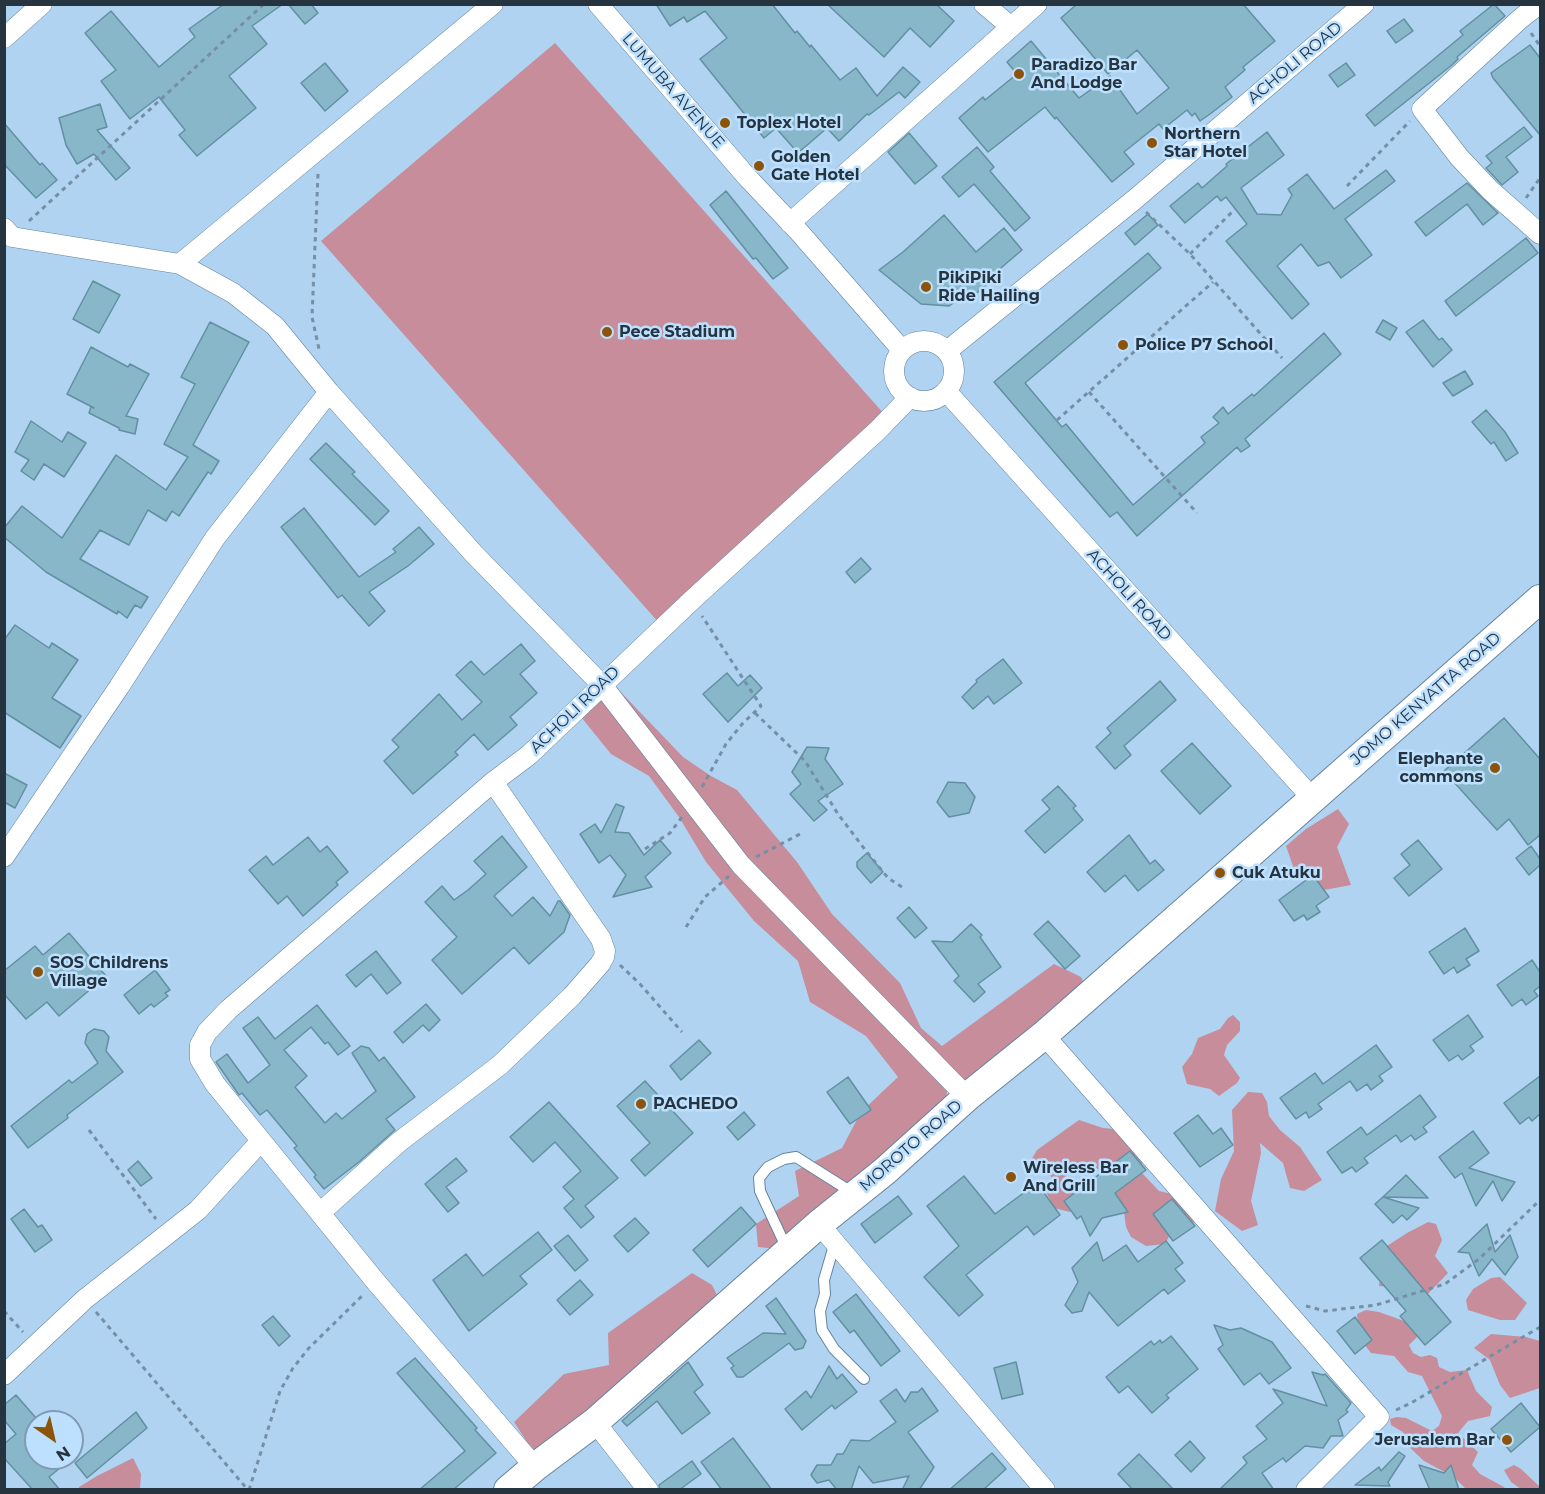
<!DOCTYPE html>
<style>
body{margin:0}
#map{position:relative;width:1545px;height:1494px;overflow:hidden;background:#b0d3f2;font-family:Montserrat,sans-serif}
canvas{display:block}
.frame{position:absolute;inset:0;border:6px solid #263440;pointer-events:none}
.north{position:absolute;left:24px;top:1410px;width:60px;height:60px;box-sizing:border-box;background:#bde0ff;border:2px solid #819bb3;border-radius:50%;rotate:146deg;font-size:16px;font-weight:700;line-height:24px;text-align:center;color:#263440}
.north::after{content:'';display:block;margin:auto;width:21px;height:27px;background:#8c530b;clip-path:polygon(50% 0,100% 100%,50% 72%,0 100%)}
</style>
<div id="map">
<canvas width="1545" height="1494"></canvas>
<div class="frame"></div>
<div class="north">N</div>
</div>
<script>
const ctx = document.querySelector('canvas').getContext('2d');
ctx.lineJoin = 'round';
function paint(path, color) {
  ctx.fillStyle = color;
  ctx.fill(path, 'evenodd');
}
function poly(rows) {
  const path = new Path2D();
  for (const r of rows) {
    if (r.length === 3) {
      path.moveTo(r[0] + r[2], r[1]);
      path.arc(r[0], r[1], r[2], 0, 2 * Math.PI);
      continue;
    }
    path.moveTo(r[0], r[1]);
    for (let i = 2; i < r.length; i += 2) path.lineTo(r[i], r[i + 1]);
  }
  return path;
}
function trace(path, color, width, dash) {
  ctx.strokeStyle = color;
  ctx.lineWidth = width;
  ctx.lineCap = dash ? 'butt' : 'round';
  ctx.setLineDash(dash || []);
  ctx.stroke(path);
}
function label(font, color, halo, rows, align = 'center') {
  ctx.font = font + ' Montserrat,sans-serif';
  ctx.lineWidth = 5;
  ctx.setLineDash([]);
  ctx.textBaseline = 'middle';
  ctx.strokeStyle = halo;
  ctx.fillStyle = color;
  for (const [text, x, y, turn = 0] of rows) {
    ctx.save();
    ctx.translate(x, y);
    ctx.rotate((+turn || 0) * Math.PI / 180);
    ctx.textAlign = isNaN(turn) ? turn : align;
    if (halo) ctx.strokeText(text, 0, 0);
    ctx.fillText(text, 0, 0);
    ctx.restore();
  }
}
const green = poly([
 [555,43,893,424,660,624,321,241],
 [612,683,683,757,711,776,737,790,797,862,832,914,900,983,921,1028,942,1046,1054,964,1081,977,1090,997,988,1076,947,1091,945,1110,778,1249,758,1247,756,1224,799,1196,795,1171,842,1148,861,1112,898,1077,866,1036,810,1002,798,961,754,921,706,862,679,817,649,776,611,754,577,712],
 [1338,809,1349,824,1337,847,1351,885,1324,890,1294,869,1286,846,1306,829],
 [1233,1015,1240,1022,1240,1031,1227,1045,1224,1055,1240,1078,1237,1083,1219,1096,1210,1089,1187,1084,1182,1067,1192,1054,1198,1038,1220,1029,1228,1018],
 [1248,1092,1262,1093,1267,1102,1269,1116,1280,1130,1300,1147,1322,1180,1304,1191,1290,1188,1283,1163,1260,1143,1261,1153,1251,1201,1258,1225,1242,1231,1215,1211,1221,1179,1234,1151,1232,1110],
 [1079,1120,1103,1128,1114,1129,1142,1159,1142,1173,1159,1191,1172,1194,1199,1224,1192,1222,1173,1229,1165,1244,1146,1246,1131,1237,1126,1227,1124,1212,1104,1174,1091,1164,1080,1165,1062,1179,1067,1190,1076,1192,1080,1203,1070,1212,1054,1208,1047,1194,1054,1179,1045,1172,1028,1165,1037,1150],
 [1428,1222,1436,1224,1442,1240,1435,1256,1448,1273,1424,1298,1393,1287,1379,1286,1380,1274,1376,1253,1407,1233],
 [692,1273,712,1285,723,1307,538,1459,514,1422,564,1374,609,1365,608,1333],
 [1500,1277,1527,1303,1515,1320,1500,1320,1468,1310,1466,1300,1473,1289,1491,1278],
 [1366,1310,1379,1312,1407,1322,1418,1336,1409,1345,1413,1353,1421,1357,1430,1355,1437,1358,1439,1367,1450,1372,1467,1370,1476,1391,1492,1407,1490,1416,1468,1421,1458,1433,1478,1452,1472,1465,1480,1474,1504,1487,1505,1489,1466,1489,1454,1477,1424,1461,1406,1444,1403,1432,1391,1425,1390,1419,1397,1417,1406,1418,1432,1431,1439,1426,1442,1416,1422,1376,1408,1372,1394,1356,1371,1353,1360,1339,1357,1314],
 [1491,1334,1526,1337,1540,1341,1540,1388,1510,1398,1500,1385,1490,1360,1474,1348],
 [133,1458,141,1474,140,1489,79,1489,79,1487,97,1476],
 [1514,1465,1521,1469,1540,1487,1540,1489,1521,1489,1511,1482,1504,1470]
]);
const building = poly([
 [224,4,283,4,252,26,267,44,229,76,256,108,197,156,179,135,185,130,159,97,130,119,101,81,116,70,85,33,111,11,159,67,195,37,189,29,224,4],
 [288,4,311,4,318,13,305,24,288,4],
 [656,4,772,4,795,33,797,31,810,47,811,45,840,80,856,68,877,96,903,67,920,82,905,98,899,92,869,115,867,114,839,141,827,128,798,153,776,128,764,138,700,59,727,38,705,11,687,22,684,17,670,26,656,4],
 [827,4,936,4,954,21,930,47,910,28,884,57,827,4],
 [1077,4,1243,4,1275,41,1243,67,1245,70,1225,87,1232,97,1210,114,1200,121,1195,113,1192,116,1187,110,1163,129,1159,124,1124,152,1134,164,1112,182,1056,117,1055,119,1045,107,988,152,959,118,983,97,985,100,1017,74,1007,62,1031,41,1079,98,1110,76,1137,114,1169,88,1137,50,1108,74,1061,18,1077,4],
 [1494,4,1505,16,1457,57,1458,59,1452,65,1375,126,1366,115,1463,35,1460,31,1494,4],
 [1404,19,1413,31,1396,43,1387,31,1404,19],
 [1530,45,1540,58,1540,135,1493,78,1491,73,1530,45],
 [325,63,348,91,325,111,301,83,325,63],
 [1346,63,1355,75,1338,87,1329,75,1346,63],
 [100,104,107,127,97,130,130,168,116,180,94,154,77,164,66,145,59,118,100,104],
 [4,123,40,165,42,163,57,180,36,198,4,164,4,123],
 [1524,127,1532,137,1506,157,1518,172,1502,185,1486,168,1492,163,1486,156,1524,127],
 [1267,132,1284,155,1241,188,1257,214,1281,215,1292,195,1288,189,1307,174,1334,209,1386,170,1395,181,1345,219,1372,255,1341,278,1329,262,1318,266,1301,244,1277,266,1309,304,1292,319,1226,241,1247,224,1226,197,1221,201,1217,196,1185,223,1170,206,1198,183,1202,188,1227,166,1226,164,1267,132],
 [909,133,937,166,915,184,888,152,909,133],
 [977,147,994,167,990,171,1030,218,1015,231,974,184,959,197,942,177,977,147],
 [1467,183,1498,213,1483,225,1467,204,1426,236,1415,222,1467,183],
 [726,191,788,268,773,279,756,258,753,259,710,205,726,191],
 [1148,214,1158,225,1135,245,1125,233,1148,214],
 [944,215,976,252,1004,228,1022,250,995,273,997,276,972,297,968,293,949,306,921,304,879,270,903,252,944,215],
 [1526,238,1538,253,1456,316,1445,301,1526,238],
 [1148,253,1161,268,1025,383,1062,427,1066,424,1133,505,1205,443,1201,437,1219,423,1213,417,1223,407,1228,414,1252,394,1254,396,1324,333,1341,354,1245,439,1250,446,1241,452,1237,447,1137,536,1117,512,1110,517,994,382,1148,253],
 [93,281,120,295,99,333,73,319,93,281],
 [1383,320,1397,328,1390,340,1376,332,1383,320],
 [1423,320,1439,340,1442,338,1452,350,1433,367,1406,332,1423,320],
 [210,322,249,342,193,445,219,461,211,474,208,472,179,516,172,511,166,521,148,510,129,545,100,530,80,559,148,597,141,608,135,605,127,618,118,611,117,614,46,572,4,537,4,528,22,506,62,538,116,455,166,490,188,457,164,444,195,384,181,377,210,322],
 [91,347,128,367,130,364,149,374,126,416,138,419,135,434,119,430,119,428,89,413,91,407,94,408,67,394,91,347],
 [1465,371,1473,384,1453,396,1443,383,1465,371],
 [1486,410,1505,432,1518,453,1506,461,1494,442,1491,444,1472,422,1486,410],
 [31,421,62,442,68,432,86,443,64,477,44,464,34,480,21,471,29,460,15,452,31,421],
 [326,443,355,472,352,474,389,511,375,525,310,459,326,443],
 [304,508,359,577,396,552,393,549,419,527,434,544,408,566,369,592,385,611,369,626,342,595,338,598,281,527,304,508],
 [861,558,871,569,855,583,846,572,861,558],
 [15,625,49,648,52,643,78,660,52,698,81,716,60,748,4,712,4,640,15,625],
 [521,644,535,661,520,674,537,693,510,717,517,725,488,750,474,734,455,752,458,755,413,794,384,761,399,747,392,740,439,694,462,720,482,702,456,675,471,661,484,675,521,644],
 [1003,659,1022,683,994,704,988,696,973,709,962,697,977,682,976,680,1003,659],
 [727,673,738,686,750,675,762,688,728,722,703,694,727,673],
 [1160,681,1176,700,1124,746,1131,755,1115,769,1096,747,1111,733,1107,728,1160,681],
 [1504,718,1540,759,1540,835,1528,845,1509,819,1497,830,1444,771,1504,718],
 [1192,743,1231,786,1200,814,1161,771,1192,743],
 [807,747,829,748,825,759,843,784,818,801,827,810,814,821,790,794,801,784,792,772,807,747],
 [4,773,27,785,15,808,4,802,4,773],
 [948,782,965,783,975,797,969,813,949,817,937,802,948,782],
 [1058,786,1076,806,1073,808,1083,820,1045,853,1025,831,1050,809,1042,800,1058,786],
 [616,804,624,807,615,832,629,833,644,855,660,840,671,853,645,877,652,887,613,897,626,875,610,855,599,863,580,834,595,824,601,833,616,804],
 [1129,835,1150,864,1155,860,1164,870,1138,891,1125,875,1105,892,1087,872,1129,835],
 [502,836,527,867,494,896,512,916,533,897,550,916,558,901,560,901,570,915,564,932,529,964,514,947,462,994,432,960,457,937,425,902,442,886,454,900,468,890,486,874,474,861,502,836],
 [308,837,320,852,327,846,348,872,336,882,338,885,303,916,287,896,278,904,249,870,266,856,273,865,308,837],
 [1418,840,1442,869,1409,896,1394,878,1410,865,1401,854,1418,840],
 [1531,846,1540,859,1540,865,1529,875,1516,858,1531,846],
 [867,853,883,872,871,883,857,867,857,862,867,853],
 [1313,875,1329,897,1316,906,1320,912,1307,920,1304,915,1294,921,1279,900,1313,875],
 [909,907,927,928,915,938,897,918,909,907],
 [1048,921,1080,956,1065,969,1034,934,1048,921],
 [971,924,982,935,980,937,1001,967,978,984,985,992,974,1002,954,981,959,976,932,941,952,942,971,924],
 [1465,928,1479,951,1466,959,1470,965,1457,973,1454,967,1444,974,1429,952,1465,928],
 [69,933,106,976,59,1016,47,1002,26,1019,4,994,4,971,35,946,43,955,69,933],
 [376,951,401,983,387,994,371,974,356,987,346,975,376,951],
 [1532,960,1540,972,1540,986,1534,991,1538,996,1526,1005,1522,999,1512,1006,1497,985,1532,960],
 [155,970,170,990,165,993,168,996,154,1007,151,1004,139,1014,124,995,155,970],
 [426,1004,440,1020,429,1031,423,1025,403,1043,394,1032,426,1004],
 [317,1005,350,1046,338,1055,328,1042,325,1044,311,1027,284,1050,307,1076,295,1087,325,1123,336,1113,342,1119,376,1091,352,1053,361,1046,369,1048,379,1061,384,1057,415,1097,386,1119,395,1130,359,1162,324,1189,314,1177,316,1175,294,1148,297,1146,267,1110,260,1115,242,1093,239,1095,216,1062,227,1054,248,1083,270,1065,243,1028,258,1017,275,1039,317,1005],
 [1468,1015,1483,1037,1470,1046,1474,1051,1462,1060,1458,1055,1449,1061,1433,1040,1468,1015],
 [94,1029,104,1031,109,1037,106,1051,123,1072,67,1115,68,1118,28,1148,11,1126,69,1080,72,1083,98,1063,85,1043,87,1034,94,1029],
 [699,1040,711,1053,681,1080,670,1066,699,1040],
 [1376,1045,1392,1067,1379,1076,1383,1081,1371,1090,1367,1084,1357,1091,1350,1081,1318,1104,1322,1109,1309,1118,1306,1112,1296,1119,1280,1098,1315,1073,1323,1084,1376,1045],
 [1540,1076,1540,1114,1532,1121,1529,1117,1520,1124,1504,1103,1540,1076],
 [848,1077,871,1110,850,1124,827,1092,848,1077],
 [645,1081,693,1133,645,1176,631,1160,650,1143,617,1106,645,1081],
 [1420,1095,1436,1117,1423,1127,1427,1132,1415,1140,1411,1135,1401,1142,1396,1135,1364,1158,1368,1163,1356,1172,1352,1167,1342,1173,1327,1152,1361,1127,1367,1135,1420,1095],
 [549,1102,618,1178,585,1206,594,1217,581,1228,564,1208,574,1199,563,1187,581,1171,555,1142,533,1162,510,1137,549,1102],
 [744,1112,755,1125,738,1140,727,1127,744,1112],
 [1198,1115,1213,1134,1221,1128,1233,1145,1200,1167,1174,1133,1198,1115],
 [1473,1131,1489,1153,1469,1168,1515,1182,1502,1201,1493,1181,1476,1206,1462,1173,1455,1178,1439,1157,1473,1131],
 [1130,1151,1146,1170,1115,1193,1128,1212,1102,1218,1090,1236,1081,1216,1077,1219,1064,1201,1130,1151],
 [456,1158,467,1171,446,1187,459,1203,448,1212,425,1184,456,1158],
 [138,1161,152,1178,141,1186,128,1170,138,1161],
 [1406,1175,1428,1198,1383,1197,1406,1175],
 [964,1176,995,1214,1037,1183,1060,1215,1034,1235,1027,1226,966,1275,983,1295,959,1316,924,1277,959,1246,927,1206,964,1176],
 [898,1196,912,1214,875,1243,861,1224,898,1196],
 [1383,1197,1409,1205,1419,1208,1407,1220,1402,1215,1393,1223,1375,1204,1383,1197],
 [1172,1199,1195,1226,1173,1241,1153,1214,1172,1199],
 [741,1207,756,1224,708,1267,693,1250,741,1207],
 [24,1209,38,1227,42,1225,52,1240,35,1252,11,1219,24,1209],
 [635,1218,649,1233,628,1252,614,1236,635,1218],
 [1487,1224,1495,1252,1510,1235,1518,1257,1505,1275,1492,1259,1479,1276,1469,1253,1458,1252,1487,1224],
 [538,1232,552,1250,520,1276,527,1284,469,1331,433,1280,466,1254,483,1276,538,1232],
 [568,1235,588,1260,575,1271,554,1246,568,1235],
 [1382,1240,1451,1322,1425,1345,1400,1316,1406,1311,1360,1258,1382,1240],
 [1166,1241,1183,1263,1175,1269,1185,1281,1168,1294,1164,1289,1118,1326,1089,1292,1082,1311,1072,1313,1065,1305,1078,1282,1072,1268,1097,1242,1103,1261,1126,1245,1138,1262,1166,1241],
 [580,1280,593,1295,570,1315,557,1300,580,1280],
 [856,1294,900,1351,881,1366,854,1330,850,1333,833,1312,856,1294],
 [776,1298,806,1341,803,1348,795,1350,789,1343,743,1377,737,1377,731,1368,734,1366,727,1358,763,1333,786,1334,766,1306,776,1298],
 [273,1316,290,1336,279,1346,262,1325,273,1316],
 [1355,1317,1372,1340,1355,1354,1337,1331,1355,1317],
 [1214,1325,1230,1330,1241,1328,1272,1342,1291,1368,1269,1384,1260,1373,1244,1385,1218,1349,1223,1345,1214,1325],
 [1171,1336,1198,1369,1166,1395,1169,1398,1152,1413,1128,1386,1119,1393,1106,1377,1151,1341,1154,1345,1160,1340,1162,1343,1171,1336],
 [415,1358,477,1428,475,1430,496,1453,453,1490,419,1490,465,1451,397,1373,415,1358],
 [688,1362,703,1385,694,1392,710,1413,682,1434,657,1401,627,1426,622,1421,688,1362],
 [1016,1362,1023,1394,1002,1399,994,1368,1016,1362],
 [829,1366,837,1379,842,1374,857,1392,835,1409,832,1405,802,1430,785,1409,806,1391,811,1398,829,1366],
 [1312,1372,1323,1375,1325,1374,1351,1403,1346,1410,1348,1412,1338,1420,1343,1436,1331,1436,1323,1448,1305,1446,1286,1462,1283,1458,1262,1473,1274,1490,1219,1490,1247,1463,1243,1457,1267,1439,1256,1426,1283,1403,1273,1389,1327,1406,1312,1372],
 [922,1388,938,1411,908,1432,934,1467,919,1490,902,1490,909,1476,873,1483,859,1466,851,1490,837,1490,829,1480,817,1483,811,1475,817,1465,831,1465,837,1454,843,1454,851,1440,869,1441,896,1422,880,1401,896,1389,905,1402,911,1392,918,1392,922,1388],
 [16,1395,36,1418,36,1458,72,1458,49,1477,60,1490,33,1490,4,1458,4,1444,16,1434,4,1420,4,1405,16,1395],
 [1521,1403,1540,1427,1511,1452,1491,1429,1521,1403],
 [136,1412,147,1428,87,1478,75,1463,136,1412],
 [733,1438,772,1490,722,1490,701,1462,733,1438],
 [1190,1441,1205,1458,1191,1472,1175,1455,1190,1441],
 [1399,1452,1405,1456,1388,1482,1390,1486,1355,1485,1379,1467,1381,1471,1399,1452],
 [992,1453,1006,1469,983,1490,949,1490,992,1453],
 [1139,1454,1174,1490,1133,1490,1118,1474,1139,1454],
 [692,1461,701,1474,679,1490,660,1490,659,1485,692,1461],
 [1419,1465,1444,1473,1451,1465,1459,1490,1430,1490,1419,1465]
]);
const path = poly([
 [1531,33,1540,46],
 [318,174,312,317,319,349],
 [1347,186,1410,121],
 [1526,198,1540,178],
 [1146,212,1190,254,1282,358],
 [29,221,264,4],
 [1190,254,1235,209],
 [1089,392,1197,513],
 [1057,420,1213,282],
 [755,713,805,761,838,814,863,847,888,878,905,889],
 [702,787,726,744,743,723,761,706,702,616],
 [645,849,670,833,682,817],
 [756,857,802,833],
 [686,927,705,897,729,876],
 [620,965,640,984,682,1032],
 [89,1130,156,1219],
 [1306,1306,1325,1311,1376,1305,1445,1284,1479,1259,1540,1200],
 [4,1311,23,1332],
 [96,1312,248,1490],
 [1396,1410,1411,1403,1540,1327],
 [249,1490,280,1391,293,1368,309,1348,364,1294]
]);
const service = poly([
 [835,1242,824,1280,825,1294,820,1311,822,1330,834,1349,864,1379],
 [787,1249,760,1191,759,1178,768,1167,784,1159,796,1157,853,1193]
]);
const minor = poly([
 [598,4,747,177,800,233,902,350],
 [984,4,1011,27],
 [1539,4,1520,19,1422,109,1459,157,1490,190,1540,234],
 [4,38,42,4],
 [790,223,1037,4],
 [4,228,12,237,180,264,233,293,275,326,329,392,474,554,602,685,741,865,967,1097],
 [180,264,493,4],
 [924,371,30],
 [947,351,1134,200,1364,4],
 [946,391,1312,798],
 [4,857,119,687,215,538,329,392],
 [1044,1035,1379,1417,1306,1490],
 [321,1212,399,1142,500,1065,572,996,600,964,604,957,605,951,601,939,493,782],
 [819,1224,1045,1490],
 [4,1375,85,1299,198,1210,261,1141],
 [595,1422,648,1490],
 [535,1467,376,1282,215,1084,200,1059,200,1045,207,1032,228,1010,493,782,529,755,692,600,877,431,910,397]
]);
const secondary = poly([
 [508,1490,535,1467,595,1422,819,1224,885,1171,967,1097,1044,1035,1540,599]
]);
const markers = [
 [1019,74,6,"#8c530b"],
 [725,123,6,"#8c530b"],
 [1152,143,6,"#8c530b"],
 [759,166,6,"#8c530b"],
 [926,287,6,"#8c530b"],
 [607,332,6,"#8c530b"],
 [1123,345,6,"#8c530b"],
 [1495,768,6,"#8c530b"],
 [1220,873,6,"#8c530b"],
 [38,972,6,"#8c530b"],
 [641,1104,6,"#8c530b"],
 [1011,1177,6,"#8c530b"],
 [1507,1440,6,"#8c530b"]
];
const streetNames = [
 ["ACHOLI ROAD",1295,63,-40],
 ["LUMUBA AVENUE",673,91,49],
 ["ACHOLI ROAD",1129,595,48],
 ["JOMO KENYATTA ROAD",1426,699,-41],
 ["ACHOLI ROAD",575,710,-44],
 ["MOROTO ROAD",911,1146,-41]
];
const poiNames = [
 ["Paradizo Bar",1031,65],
 ["And Lodge",1031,83],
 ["Toplex Hotel",737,123],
 ["Northern",1164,134],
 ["Star Hotel",1164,152],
 ["Golden",771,157],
 ["Gate Hotel",771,175],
 ["PikiPiki",938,278],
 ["Ride Hailing",938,296],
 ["Pece Stadium",619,332],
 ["Police P7 School",1135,345],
 ["Elephante",1483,759,"right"],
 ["commons",1483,777,"right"],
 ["Cuk Atuku",1232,873],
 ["SOS Childrens",50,963],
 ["Village",50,981],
 ["PACHEDO",653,1104],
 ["Wireless Bar",1023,1168],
 ["And Grill",1023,1186],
 ["Jerusalem Bar",1495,1440,"right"]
];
paint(green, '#c78d9a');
paint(building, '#87b7c9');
trace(building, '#6290a2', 1.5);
trace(service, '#6384a0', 12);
trace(minor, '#6384a0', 21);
trace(secondary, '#6384a0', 30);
trace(path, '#758fa6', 3, [4.5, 4.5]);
trace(service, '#fff', 10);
trace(minor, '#fff', 20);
trace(secondary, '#fff', 28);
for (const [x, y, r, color] of markers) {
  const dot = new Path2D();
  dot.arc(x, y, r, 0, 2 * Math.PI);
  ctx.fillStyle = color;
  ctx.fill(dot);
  trace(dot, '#bde0ff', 2);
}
label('16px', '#263440', '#bde0ff', streetNames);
label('bold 16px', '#263440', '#bde0ff', poiNames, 'left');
</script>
